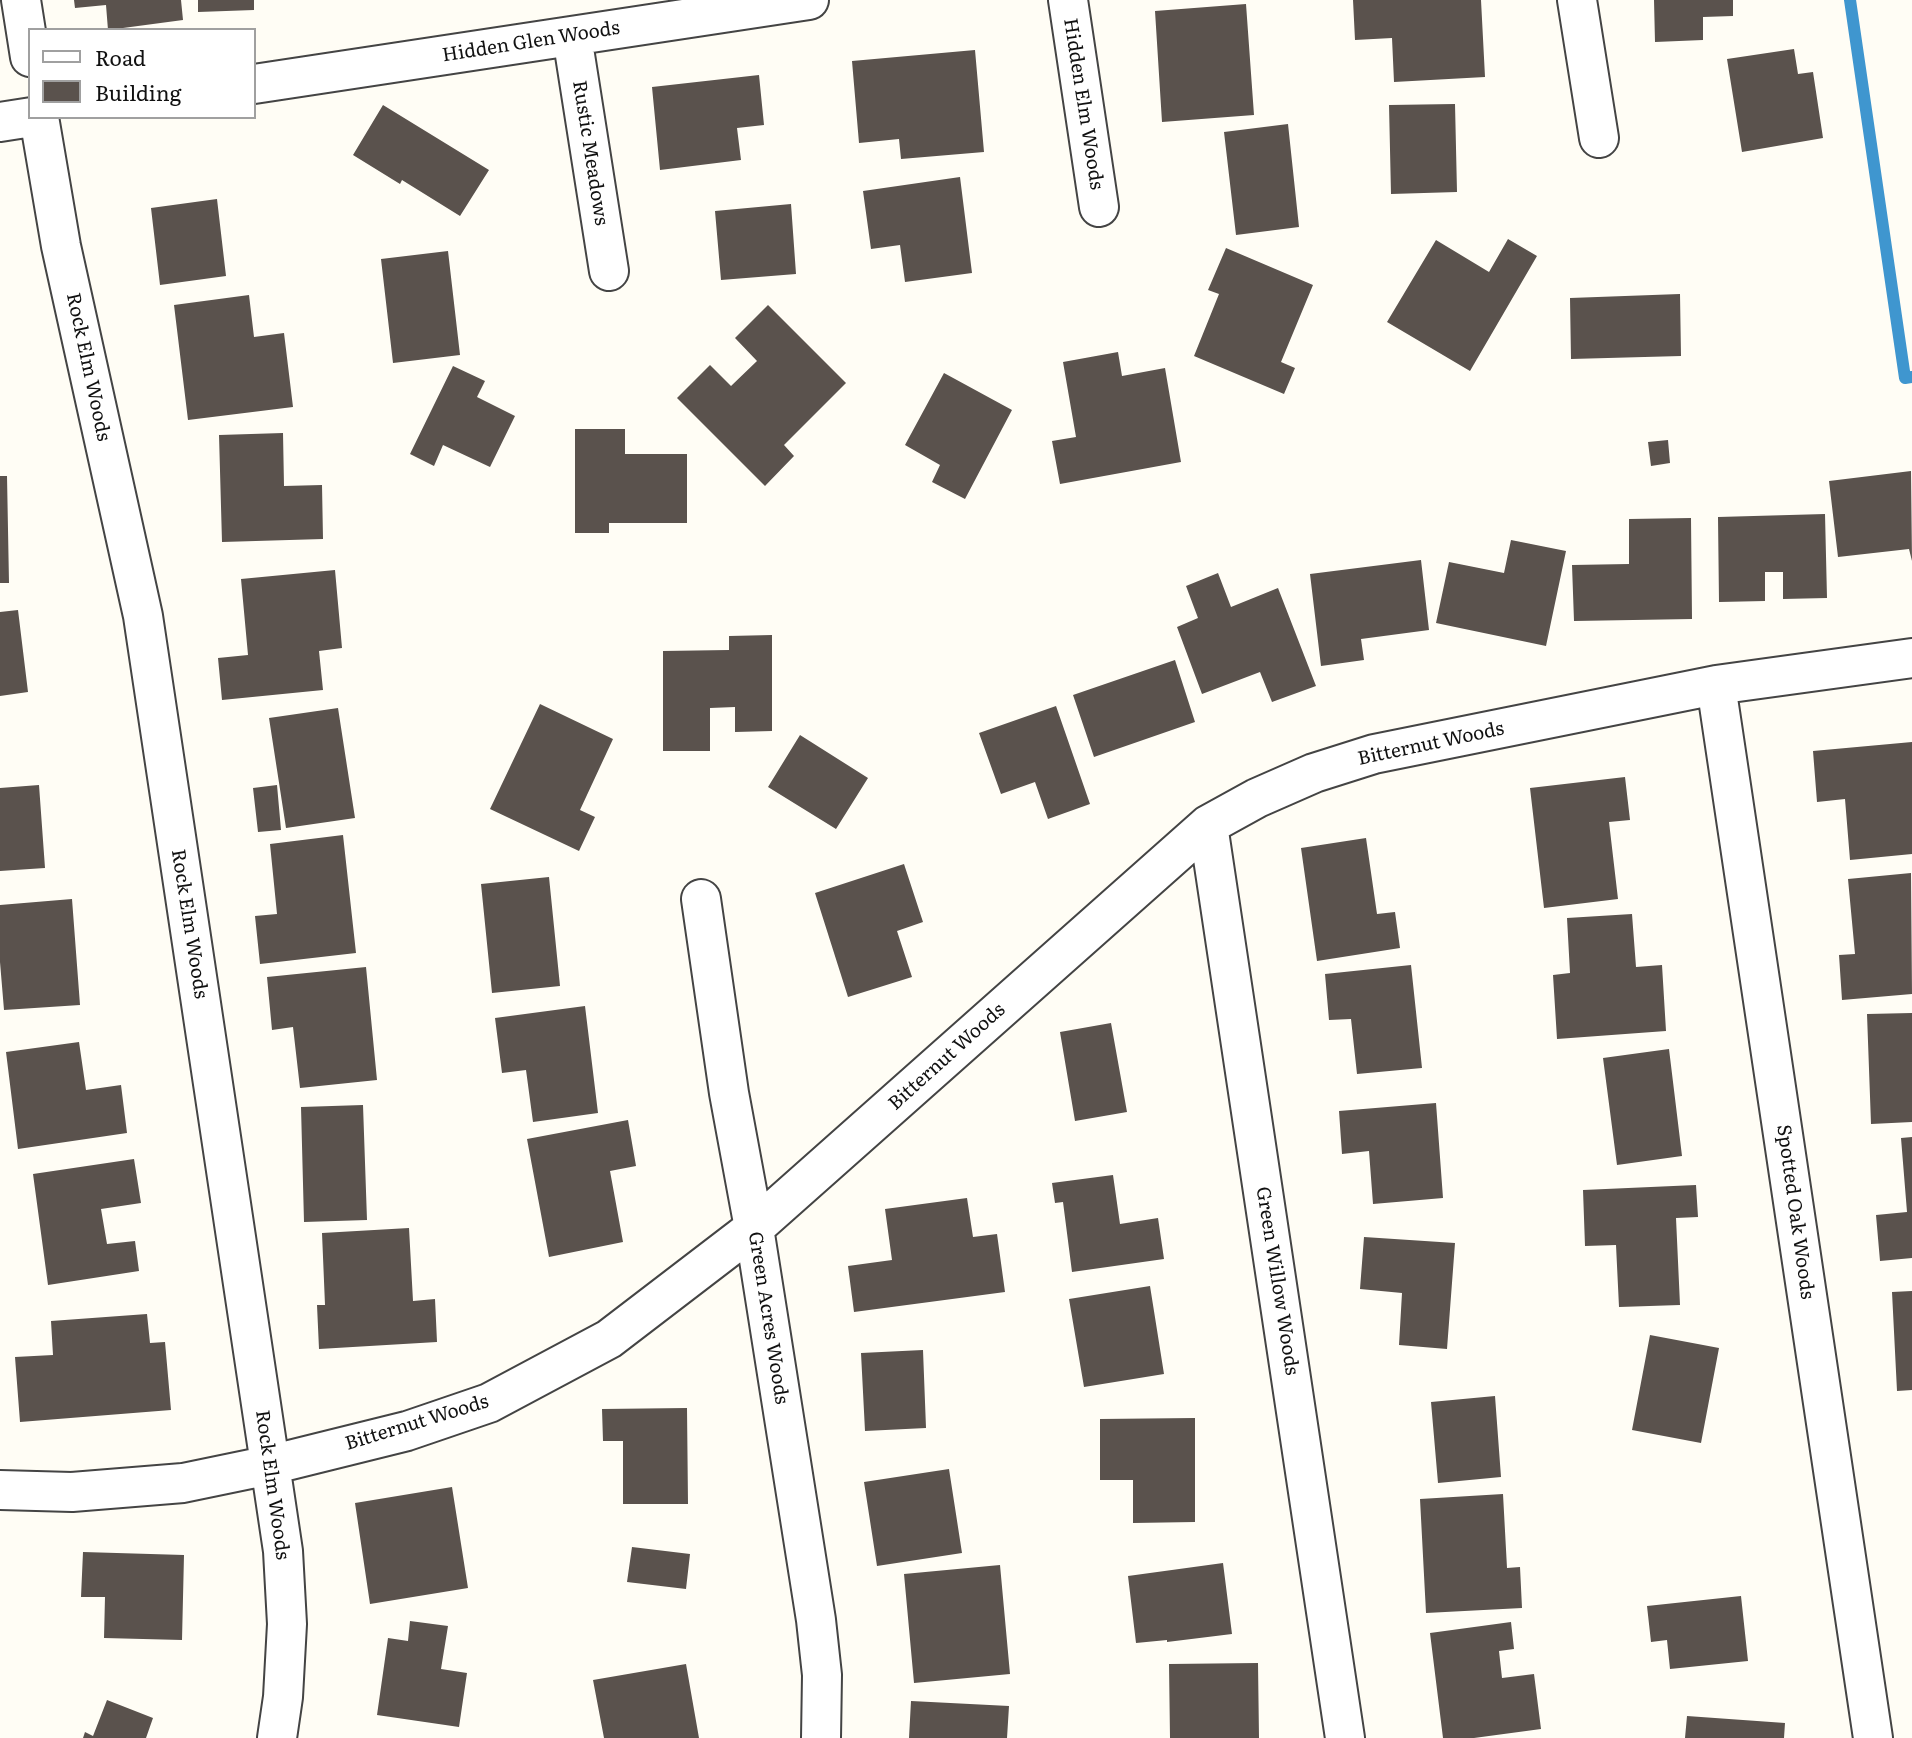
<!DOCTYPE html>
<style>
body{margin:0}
#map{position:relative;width:1912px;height:1738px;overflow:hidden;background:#fffdf5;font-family:Literata,serif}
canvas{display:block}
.legend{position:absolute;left:28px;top:28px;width:228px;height:91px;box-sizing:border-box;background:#fff;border:2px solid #a0a0a0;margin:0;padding:9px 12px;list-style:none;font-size:21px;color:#111}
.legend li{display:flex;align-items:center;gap:14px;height:35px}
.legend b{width:35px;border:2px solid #a0a0a0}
</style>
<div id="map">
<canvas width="1912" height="1738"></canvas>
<ul class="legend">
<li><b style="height:9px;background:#fff"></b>Road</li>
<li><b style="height:19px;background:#5a524d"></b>Building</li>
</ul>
</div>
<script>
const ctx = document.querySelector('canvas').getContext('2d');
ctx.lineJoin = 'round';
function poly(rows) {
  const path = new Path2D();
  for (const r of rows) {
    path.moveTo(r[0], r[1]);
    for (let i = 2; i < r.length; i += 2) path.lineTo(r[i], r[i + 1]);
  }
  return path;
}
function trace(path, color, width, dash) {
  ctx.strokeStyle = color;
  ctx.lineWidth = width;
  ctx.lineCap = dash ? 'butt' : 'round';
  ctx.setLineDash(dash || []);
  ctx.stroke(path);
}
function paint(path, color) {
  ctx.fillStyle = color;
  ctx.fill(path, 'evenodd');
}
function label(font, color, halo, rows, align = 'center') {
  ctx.font = font + ' Literata,serif';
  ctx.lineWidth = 7;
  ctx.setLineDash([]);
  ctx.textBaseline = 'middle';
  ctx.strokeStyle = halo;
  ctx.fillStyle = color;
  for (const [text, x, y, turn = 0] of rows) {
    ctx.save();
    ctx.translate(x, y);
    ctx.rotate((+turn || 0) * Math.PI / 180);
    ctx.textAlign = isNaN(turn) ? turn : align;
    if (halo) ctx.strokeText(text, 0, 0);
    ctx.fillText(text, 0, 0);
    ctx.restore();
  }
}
const stream = poly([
 [1850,0,1905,378,1912,377]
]);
const building = poly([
 [74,0,181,0,183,20,108,30,106,5,75,8],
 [198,0,254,0,254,10,198,12],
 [1353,0,1481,0,1485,77,1394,82,1392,38,1355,40],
 [1654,0,1733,0,1733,16,1703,17,1703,40,1655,42],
 [1246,4,1254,115,1162,122,1155,11],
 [1794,49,1798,74,1813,72,1823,138,1742,152,1727,59],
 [975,50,984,152,901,159,899,139,859,143,852,61],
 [759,75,764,125,737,128,741,160,660,170,652,87],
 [1455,104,1457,192,1391,194,1389,105],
 [383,105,489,170,460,216,402,180,400,184,353,155],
 [1288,124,1299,227,1236,235,1224,132],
 [960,177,972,273,905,282,900,245,871,249,863,191],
 [217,199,226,276,160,285,151,208],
 [791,204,796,274,721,280,715,211],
 [1508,239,1537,256,1470,371,1387,322,1436,240,1489,272],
 [1226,248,1313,285,1281,362,1295,368,1284,394,1194,356,1219,294,1208,290],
 [448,251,460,355,393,363,381,259],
 [1680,294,1681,356,1571,359,1570,298],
 [249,295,254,337,284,333,293,407,188,420,174,305],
 [768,305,846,383,784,445,794,456,765,486,677,398,710,365,731,386,757,361,735,338],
 [1118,352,1122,376,1165,368,1181,462,1060,484,1052,441,1076,437,1063,362],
 [453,366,485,381,477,397,515,416,490,467,443,445,434,466,410,454],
 [944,373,1012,410,965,499,932,482,940,465,905,445],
 [575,429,625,429,625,454,687,454,687,523,609,523,609,533,575,533],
 [283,433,284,486,322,485,323,539,222,542,219,435],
 [1668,440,1670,463,1651,466,1648,442],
 [1911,471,1912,561,1909,549,1838,557,1829,481],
 [0,476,7,476,9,583,0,583],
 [1825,514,1827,598,1783,599,1783,572,1765,572,1765,601,1719,602,1718,517],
 [1691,518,1692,619,1574,621,1572,565,1629,564,1629,519],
 [1511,540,1566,551,1546,646,1436,623,1449,562,1504,573],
 [1421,560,1429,630,1361,639,1364,660,1321,666,1310,574],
 [335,570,342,648,319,651,323,690,222,700,218,658,248,655,241,579],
 [1218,573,1231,607,1278,588,1316,686,1272,702,1260,672,1202,694,1177,627,1198,618,1186,586],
 [18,610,28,692,0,696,0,612],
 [772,635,772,731,735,732,735,707,710,708,710,751,663,751,663,651,729,650,729,636],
 [1175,660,1195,722,1094,757,1073,695],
 [540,704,613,739,580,810,595,817,579,851,490,809],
 [1056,706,1090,804,1048,819,1035,782,1001,794,979,733],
 [338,708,355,818,286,828,269,718],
 [800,735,868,778,836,829,768,787],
 [1912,742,1912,854,1850,860,1845,799,1817,802,1813,751],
 [1625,777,1630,820,1609,822,1618,899,1544,908,1530,788],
 [39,785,45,868,0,871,0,788],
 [277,785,281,830,258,832,253,788],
 [343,835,356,953,260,964,255,916,277,914,270,844],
 [1366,838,1377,914,1395,912,1400,948,1317,961,1301,848],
 [904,864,923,922,897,931,912,977,848,997,815,893],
 [1911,873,1912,994,1842,1000,1839,955,1855,954,1848,879],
 [549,877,560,986,492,993,481,884],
 [72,899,80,1005,4,1010,0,962,0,905],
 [1632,914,1636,967,1662,965,1666,1031,1557,1039,1553,975,1570,973,1567,918],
 [1411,965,1422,1068,1357,1074,1351,1019,1329,1020,1325,974],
 [366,967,377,1080,300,1088,293,1027,272,1030,267,977],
 [585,1006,598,1113,533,1122,526,1070,502,1073,495,1018],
 [1912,1013,1912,1122,1871,1124,1867,1014],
 [1111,1023,1127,1112,1075,1121,1060,1032],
 [79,1042,86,1090,121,1085,127,1133,18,1149,6,1052],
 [1669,1049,1682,1156,1617,1165,1603,1058],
 [1436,1103,1443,1198,1373,1204,1369,1151,1342,1154,1339,1111],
 [363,1105,367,1220,304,1222,301,1107],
 [628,1120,636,1166,610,1171,623,1242,549,1257,527,1139],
 [1912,1137,1912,1258,1880,1261,1876,1215,1907,1212,1901,1138],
 [134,1159,141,1203,101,1209,107,1244,135,1241,139,1271,48,1285,33,1174],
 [1113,1175,1120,1224,1158,1218,1164,1259,1072,1272,1063,1202,1055,1203,1052,1183],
 [1696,1185,1698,1217,1676,1218,1680,1305,1619,1307,1616,1245,1585,1246,1583,1190],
 [967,1198,973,1237,997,1234,1005,1292,854,1312,848,1266,892,1260,885,1209],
 [409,1228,413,1301,435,1299,437,1342,319,1349,317,1305,325,1305,322,1233],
 [1364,1237,1455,1243,1447,1349,1399,1345,1402,1293,1360,1289],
 [1150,1286,1164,1374,1084,1387,1069,1299],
 [1912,1291,1912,1390,1897,1391,1892,1292],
 [147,1314,150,1343,165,1342,171,1410,20,1422,15,1357,53,1355,51,1321],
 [1650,1335,1719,1348,1701,1443,1632,1430],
 [923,1350,926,1428,865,1431,861,1353],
 [1495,1396,1501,1477,1438,1483,1431,1402],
 [687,1408,688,1504,623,1504,623,1441,603,1441,602,1409],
 [1195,1418,1195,1522,1133,1523,1133,1480,1100,1480,1100,1419],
 [949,1469,962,1553,877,1566,864,1482],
 [452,1487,468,1588,370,1604,355,1503],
 [1503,1494,1507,1568,1520,1567,1522,1608,1426,1613,1420,1499],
 [632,1547,690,1554,686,1589,627,1582],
 [83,1552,184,1555,182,1640,104,1638,105,1597,81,1597],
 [1223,1563,1232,1634,1167,1642,1167,1640,1136,1643,1128,1576],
 [1000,1565,1010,1674,914,1683,904,1574],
 [1741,1596,1748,1661,1670,1669,1667,1640,1651,1642,1647,1606],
 [410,1621,448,1626,441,1669,467,1673,459,1727,377,1715,388,1638,408,1641],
 [1511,1622,1514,1649,1499,1651,1502,1678,1534,1674,1541,1729,1474,1738,1443,1738,1430,1633],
 [1258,1663,1259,1738,1170,1738,1169,1664],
 [686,1664,699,1738,604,1738,593,1680],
 [107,1700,153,1718,146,1738,83,1738,85,1732,93,1736],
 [911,1701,1009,1706,1007,1738,909,1738],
 [1687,1716,1785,1723,1784,1738,1685,1738]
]);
const street = poly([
 [21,0,30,57],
 [1068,0,1099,207],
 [1577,0,1599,138],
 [572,36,609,271],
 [254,84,809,0],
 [39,117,61,246,143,616,283,1551,287,1624,283,1697,277,1738],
 [0,122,32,117],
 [1716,685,1873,1738],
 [1208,825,1345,1738],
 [701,899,729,1093,754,1228,816,1620,822,1675,821,1738],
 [0,1490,72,1492,183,1483,270,1465,407,1431,489,1403,609,1339,754,1228,1208,825,1257,798,1314,773,1374,754,1716,685,1912,658]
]);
const streetNames = [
 ["Hidden Glen Woods",531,42,-9],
 ["Hidden Elm Woods",1083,104,81],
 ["Rustic Meadows",590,153,81],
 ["Rock Elm Woods",88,367,78],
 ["Bitternut Woods",1431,744,-12],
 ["Rock Elm Woods",189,924,81],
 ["Bitternut Woods",947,1057,-42],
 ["Spotted Oak Woods",1795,1212,82],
 ["Green Willow Woods",1277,1281,81],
 ["Green Acres Woods",768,1318,81],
 ["Bitternut Woods",417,1423,-17],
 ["Rock Elm Woods",272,1485,82]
];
trace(stream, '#3f96cf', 12);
paint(building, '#5a524d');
trace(street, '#444', 42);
trace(street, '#fff', 38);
label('19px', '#111', '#fff', streetNames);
</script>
